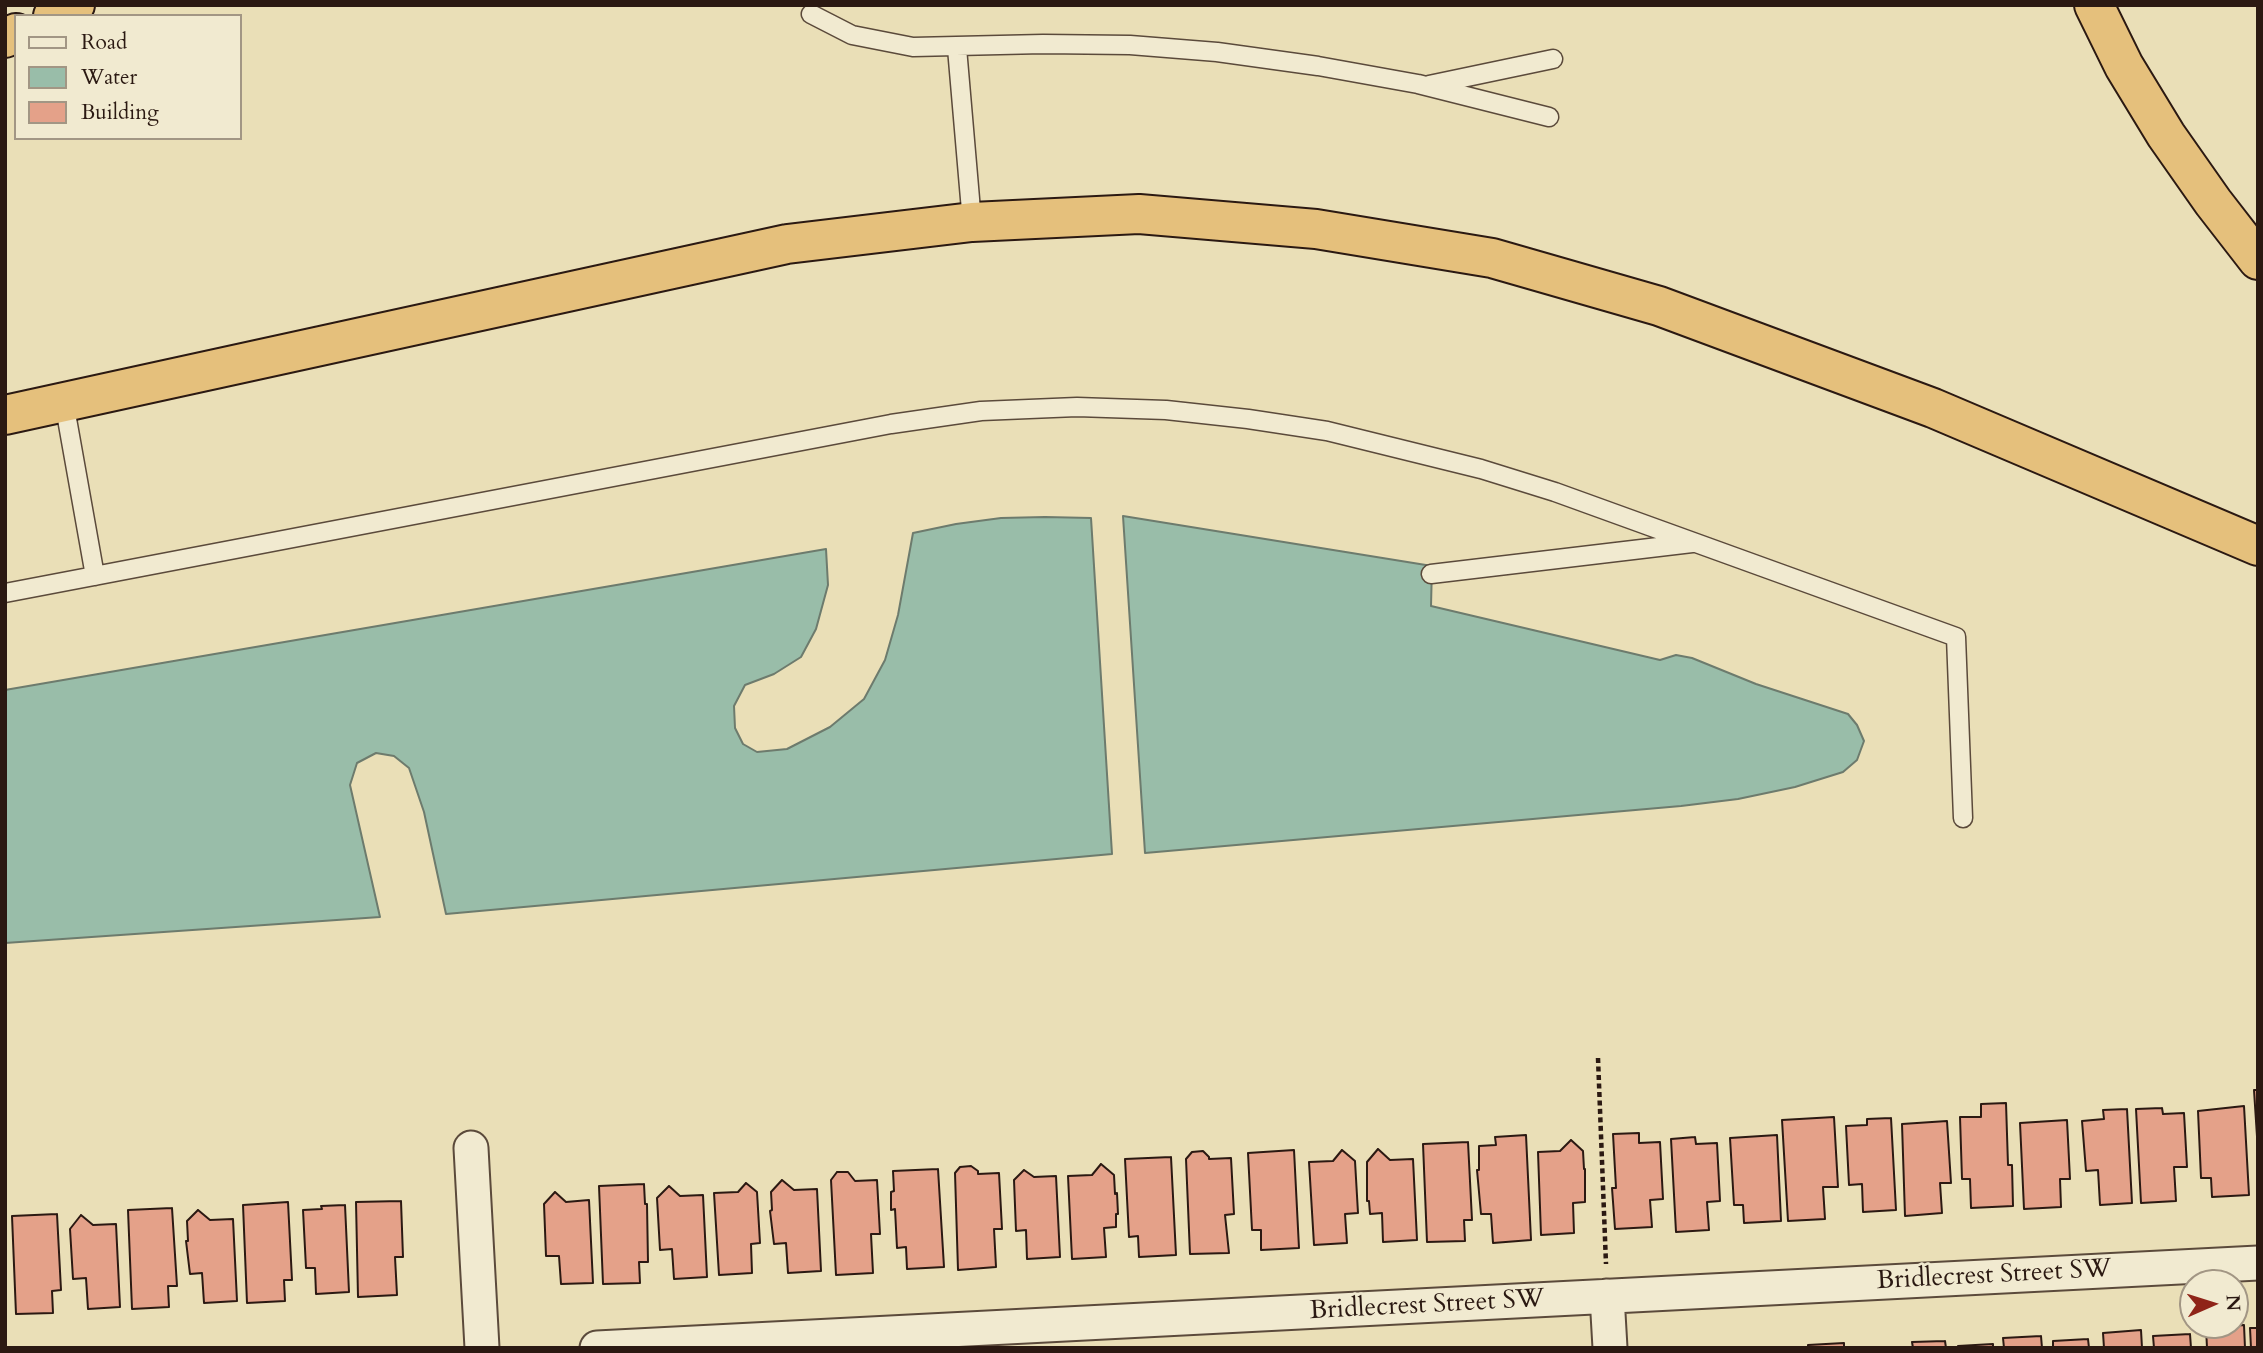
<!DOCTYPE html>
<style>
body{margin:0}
#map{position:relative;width:2263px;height:1353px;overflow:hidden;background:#eadfb7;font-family:Cardo,serif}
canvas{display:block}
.frame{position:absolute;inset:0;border:7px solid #2b1912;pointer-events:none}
.legend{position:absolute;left:14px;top:14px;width:228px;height:126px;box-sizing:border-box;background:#f1ead0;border:2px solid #a29684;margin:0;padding:9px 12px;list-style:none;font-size:21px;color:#2b1912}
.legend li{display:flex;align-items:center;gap:14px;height:35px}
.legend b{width:35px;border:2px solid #a29684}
.north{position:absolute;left:2179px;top:1269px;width:70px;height:70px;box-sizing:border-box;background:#f1ead0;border:2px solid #a29684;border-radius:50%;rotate:87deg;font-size:19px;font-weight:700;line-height:28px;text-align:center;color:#2b1912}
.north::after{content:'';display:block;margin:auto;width:24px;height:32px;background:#8f2418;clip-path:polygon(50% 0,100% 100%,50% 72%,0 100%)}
</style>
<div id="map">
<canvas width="2263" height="1353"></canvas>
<div class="frame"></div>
<ul class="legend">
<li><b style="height:9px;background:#f1ead0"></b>Road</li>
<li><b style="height:19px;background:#99bda9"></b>Water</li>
<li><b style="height:19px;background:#e4a189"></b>Building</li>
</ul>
<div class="north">N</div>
</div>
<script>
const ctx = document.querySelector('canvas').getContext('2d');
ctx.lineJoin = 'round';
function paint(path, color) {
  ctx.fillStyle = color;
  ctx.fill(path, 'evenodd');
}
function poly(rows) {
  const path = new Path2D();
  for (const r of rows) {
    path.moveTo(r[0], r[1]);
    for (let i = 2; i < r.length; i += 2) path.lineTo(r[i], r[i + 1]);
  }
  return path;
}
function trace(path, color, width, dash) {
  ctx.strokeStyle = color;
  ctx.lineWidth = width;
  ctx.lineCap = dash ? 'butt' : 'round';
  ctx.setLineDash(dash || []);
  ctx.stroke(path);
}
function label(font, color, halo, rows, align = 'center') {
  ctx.font = font + ' Cardo,serif';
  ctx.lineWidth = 5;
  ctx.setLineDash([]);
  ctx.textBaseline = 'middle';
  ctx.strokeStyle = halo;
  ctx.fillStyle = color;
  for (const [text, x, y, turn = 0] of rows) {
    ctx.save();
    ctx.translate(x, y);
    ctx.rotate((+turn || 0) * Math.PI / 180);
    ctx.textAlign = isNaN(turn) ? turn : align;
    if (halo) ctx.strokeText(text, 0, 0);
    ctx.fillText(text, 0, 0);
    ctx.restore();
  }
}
const water = poly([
 [1123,516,1432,566,1431,606,1660,660,1676,655,1692,658,1756,684,1848,714,1857,725,1864,741,1857,760,1843,772,1795,787,1738,799,1681,806,1145,853,1123,516],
 [1045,517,1091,518,1112,854,446,914,424,812,409,768,394,756,376,753,357,763,350,785,380,917,5,943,5,690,826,549,828,585,816,629,801,657,774,674,745,685,734,706,735,728,743,744,757,752,787,749,830,727,864,699,885,660,898,615,913,533,956,524,1001,518,1045,517]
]);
const building = poly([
 [2254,1090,2258,1090,2258,1152,2254,1090],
 [2006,1103,2008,1165,2012,1165,2013,1206,1971,1208,1970,1179,1962,1179,1960,1117,1981,1117,1981,1104,2006,1103],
 [2244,1106,2249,1195,2212,1197,2211,1178,2201,1178,2198,1111,2244,1106],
 [2162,1108,2163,1114,2184,1113,2187,1167,2174,1167,2176,1201,2141,1203,2136,1109,2162,1108],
 [2127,1109,2132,1203,2100,1205,2098,1170,2086,1171,2082,1121,2104,1119,2103,1110,2127,1109],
 [1834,1117,1838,1187,1823,1187,1825,1219,1788,1221,1782,1120,1834,1117],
 [1891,1118,1896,1210,1863,1212,1862,1184,1849,1185,1846,1126,1867,1125,1867,1119,1891,1118],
 [2067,1120,2070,1179,2060,1179,2061,1207,2024,1209,2020,1123,2067,1120],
 [1947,1121,1951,1183,1940,1183,1942,1213,1905,1216,1902,1124,1947,1121],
 [1639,1133,1639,1143,1660,1142,1663,1199,1650,1200,1652,1227,1615,1229,1612,1188,1616,1188,1613,1134,1639,1133],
 [1526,1135,1531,1240,1493,1243,1491,1214,1481,1214,1477,1170,1479,1170,1479,1146,1496,1145,1495,1137,1526,1135],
 [1777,1135,1781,1221,1744,1223,1743,1205,1734,1205,1730,1138,1777,1135],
 [1695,1137,1696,1144,1717,1143,1720,1201,1707,1202,1709,1230,1676,1232,1671,1139,1695,1137],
 [1571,1140,1583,1151,1584,1169,1585,1169,1585,1202,1573,1203,1574,1233,1541,1235,1538,1152,1560,1151,1571,1140],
 [1468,1142,1472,1220,1464,1220,1465,1241,1427,1242,1423,1144,1468,1142],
 [1378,1149,1390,1160,1413,1159,1417,1240,1383,1242,1382,1213,1370,1214,1369,1201,1367,1201,1367,1162,1378,1149],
 [1294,1150,1299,1248,1261,1250,1261,1230,1252,1230,1248,1153,1294,1150],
 [1342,1150,1355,1161,1358,1213,1345,1214,1347,1243,1314,1245,1309,1162,1333,1161,1342,1150],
 [1203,1151,1209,1157,1209,1159,1231,1158,1234,1214,1225,1215,1229,1253,1190,1254,1186,1159,1192,1152,1203,1151],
 [1171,1157,1176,1255,1139,1257,1138,1236,1129,1237,1125,1159,1171,1157],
 [1101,1164,1114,1175,1115,1194,1117,1193,1118,1214,1116,1214,1116,1227,1104,1228,1106,1257,1072,1259,1068,1176,1092,1175,1101,1164],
 [971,1166,978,1171,978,1174,999,1173,1002,1229,994,1229,996,1267,958,1270,955,1173,960,1167,971,1166],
 [938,1169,944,1267,907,1269,906,1247,897,1248,895,1209,891,1210,891,1192,894,1191,893,1171,938,1169],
 [1024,1170,1034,1177,1056,1176,1060,1257,1027,1259,1026,1230,1016,1231,1014,1180,1024,1170],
 [837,1172,848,1172,855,1181,877,1180,880,1234,871,1234,873,1273,836,1275,831,1180,837,1172],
 [782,1180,794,1190,817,1189,821,1271,788,1273,786,1243,774,1244,770,1211,772,1210,771,1192,782,1180],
 [746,1183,757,1192,760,1243,751,1244,752,1273,719,1275,714,1193,738,1192,746,1183],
 [644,1184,645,1204,647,1204,648,1262,639,1262,640,1283,603,1284,599,1186,644,1184],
 [669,1186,680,1196,703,1195,707,1277,674,1279,672,1249,660,1250,657,1198,669,1186],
 [555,1192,566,1202,589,1200,593,1283,561,1284,559,1256,546,1256,544,1204,555,1192],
 [401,1201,403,1257,395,1257,397,1295,358,1297,356,1202,401,1201],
 [288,1202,292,1280,284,1280,285,1301,247,1303,243,1205,288,1202],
 [345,1205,349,1292,316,1294,315,1268,306,1268,303,1210,322,1209,321,1206,345,1205],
 [172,1208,177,1286,168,1286,169,1307,132,1309,128,1210,172,1208],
 [198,1210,210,1220,233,1219,237,1301,204,1303,202,1273,190,1274,186,1241,188,1241,187,1221,198,1210],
 [57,1214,61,1290,52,1291,53,1313,16,1314,12,1216,57,1214],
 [81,1215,93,1225,116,1224,120,1307,88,1309,86,1278,73,1279,70,1229,81,1215],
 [2244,1325,2245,1348,2207,1348,2206,1327,2244,1325],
 [2250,1328,2258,1328,2258,1348,2251,1348,2250,1328],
 [2141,1330,2142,1348,2104,1348,2103,1333,2141,1330],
 [2190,1334,2191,1348,2154,1348,2153,1336,2190,1334],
 [2041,1336,2042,1348,2004,1348,2003,1338,2041,1336],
 [2088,1339,2089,1348,2053,1348,2053,1341,2088,1339],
 [1945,1341,1946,1348,1913,1348,1912,1342,1945,1341],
 [1844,1343,1844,1348,1808,1348,1808,1345,1844,1343],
 [1993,1344,1993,1348,1958,1348,1958,1346,1993,1344]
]);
const path = poly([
 [1598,1058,1606,1264]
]);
const lane = poly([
 [811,14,852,35,913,47,1043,44,1130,45,1217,52,1318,66,1418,84,1549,117],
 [957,48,972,222],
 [1429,85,1553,59],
 [64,402,95,576],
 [1431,574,1692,543],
 [5,593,891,424,981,411,1077,407,1166,410,1248,419,1327,431,1481,469,1555,492,1956,637,1963,818]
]);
const street = poly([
 [471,1148,482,1348],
 [1607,1296,1610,1348],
 [597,1348,2258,1263]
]);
const highway = poly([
 [2094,5,2124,66,2166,135,2213,202,2258,260],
 [53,16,75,5],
 [5,38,16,33],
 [5,415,787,244,972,222,1139,214,1316,229,1492,258,1659,306,1933,408,2258,546]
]);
const streetNames = [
 ["Bridlecrest Street SW",1994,1276,-3],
 ["Bridlecrest Street SW",1427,1306,-3]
];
paint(water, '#99bda9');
trace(water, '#6d7b6d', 2);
paint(building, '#e4a189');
trace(building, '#2b1912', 2);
trace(lane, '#5b4a3b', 21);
trace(street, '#5b4a3b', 37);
trace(highway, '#2b1912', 42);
trace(path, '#2b1912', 4.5, [5, 3.5]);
trace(lane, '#f1ead0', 18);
trace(street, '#f1ead0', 33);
trace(highway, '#e5c07c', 38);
label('26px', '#2b1912', '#f1ead0', streetNames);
</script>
